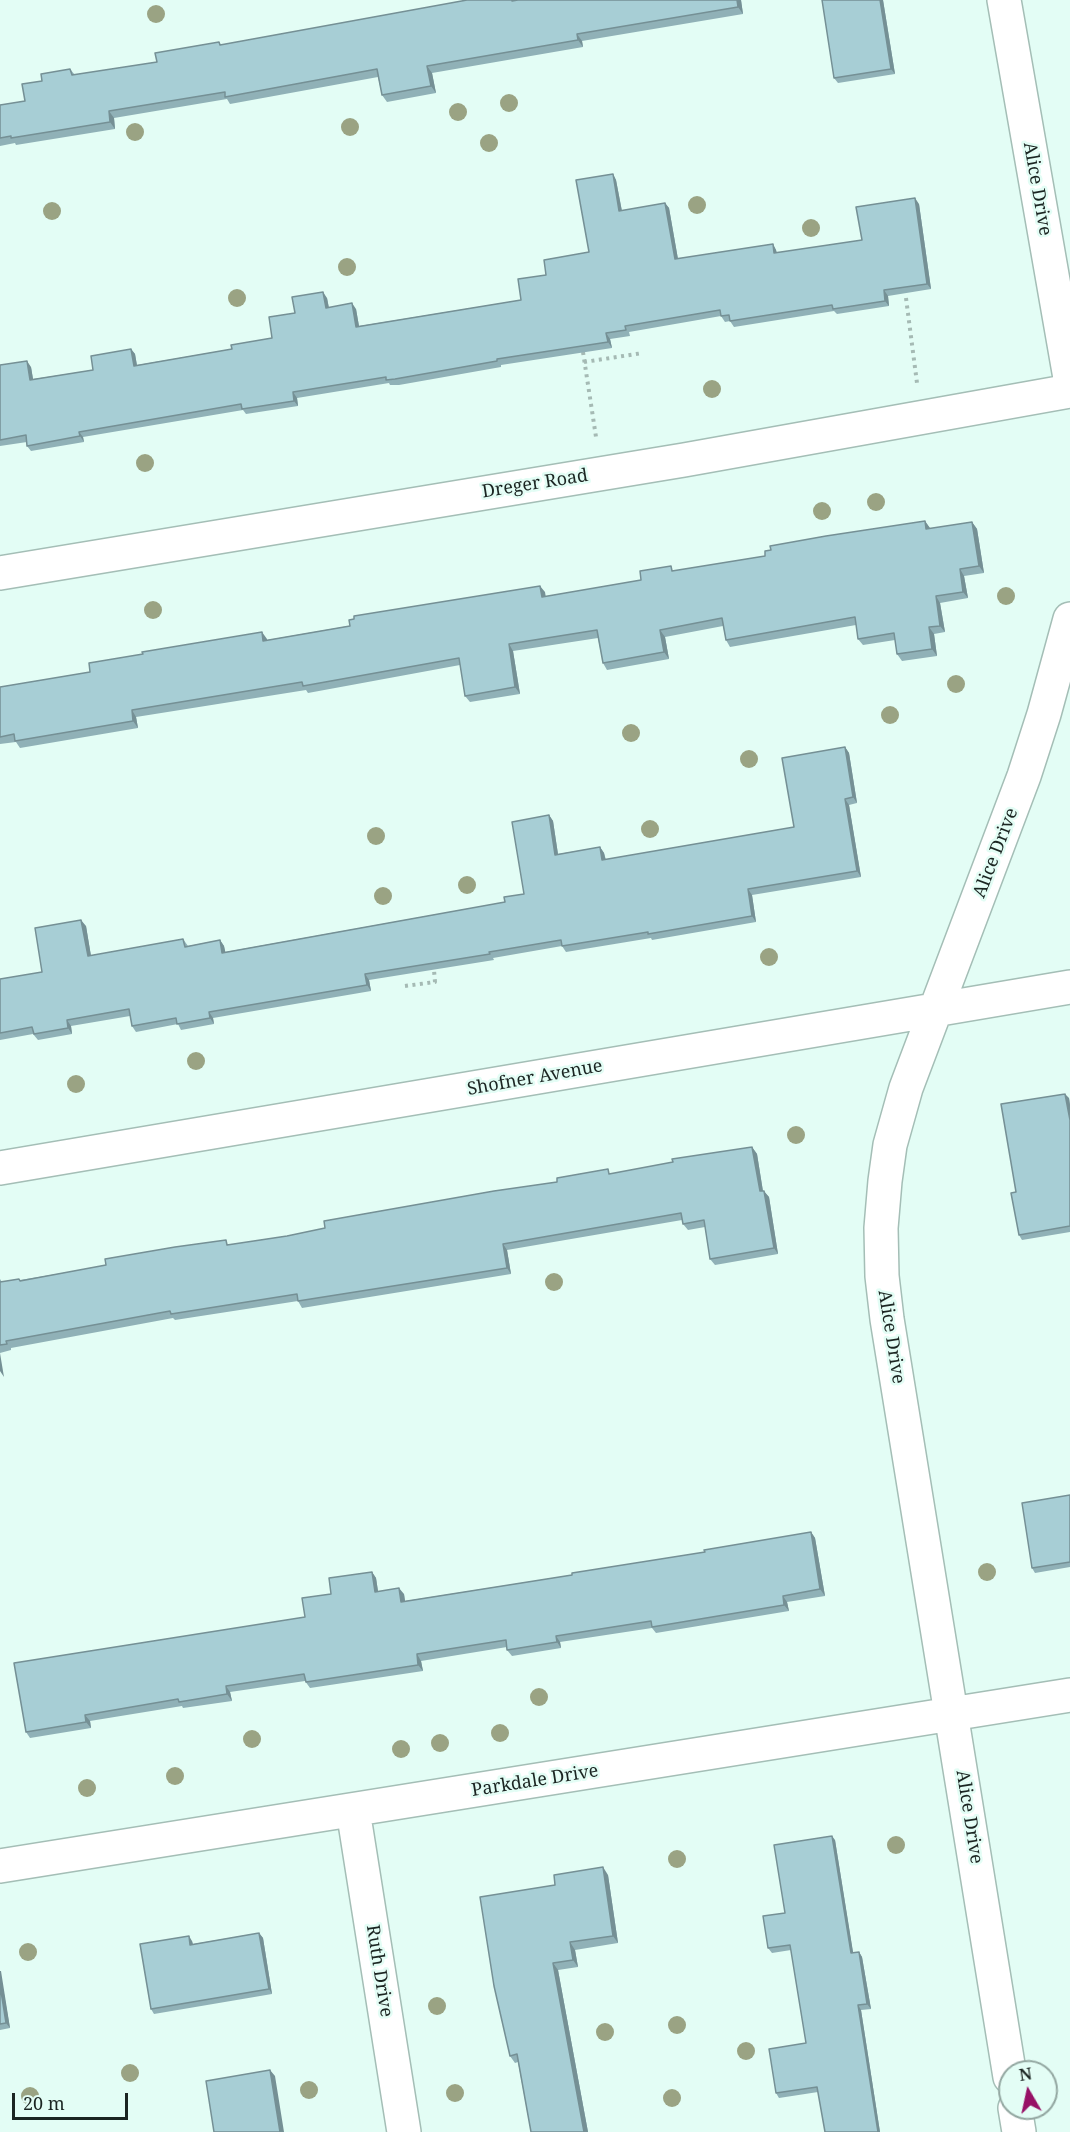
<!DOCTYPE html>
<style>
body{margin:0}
#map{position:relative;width:1070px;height:2132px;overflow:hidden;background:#e3fdf5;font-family:"Noto Serif",serif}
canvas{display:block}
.north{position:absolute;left:998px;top:2060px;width:60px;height:60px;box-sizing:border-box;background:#e3fdf5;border:2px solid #93a7a1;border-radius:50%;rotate:351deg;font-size:16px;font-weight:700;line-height:24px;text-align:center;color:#1b2522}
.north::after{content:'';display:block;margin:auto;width:21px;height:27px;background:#971166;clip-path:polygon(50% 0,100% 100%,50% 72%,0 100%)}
.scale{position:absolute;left:12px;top:2093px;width:116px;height:27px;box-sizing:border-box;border:3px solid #1b2522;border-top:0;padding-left:8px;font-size:18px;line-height:21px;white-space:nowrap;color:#1b2522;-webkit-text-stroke:4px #e3fdf5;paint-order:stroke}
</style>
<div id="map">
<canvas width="1070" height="2132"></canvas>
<div class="north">N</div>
<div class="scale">20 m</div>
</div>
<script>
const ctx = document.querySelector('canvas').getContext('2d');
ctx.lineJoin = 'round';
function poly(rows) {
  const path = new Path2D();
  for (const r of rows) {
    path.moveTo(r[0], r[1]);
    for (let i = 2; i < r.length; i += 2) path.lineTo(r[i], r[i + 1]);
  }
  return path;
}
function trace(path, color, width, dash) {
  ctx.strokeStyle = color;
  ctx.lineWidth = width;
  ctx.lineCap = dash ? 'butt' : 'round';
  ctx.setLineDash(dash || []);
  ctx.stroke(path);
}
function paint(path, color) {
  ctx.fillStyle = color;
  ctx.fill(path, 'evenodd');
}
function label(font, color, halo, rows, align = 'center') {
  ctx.font = font + ' "Noto Serif",serif';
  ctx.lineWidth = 5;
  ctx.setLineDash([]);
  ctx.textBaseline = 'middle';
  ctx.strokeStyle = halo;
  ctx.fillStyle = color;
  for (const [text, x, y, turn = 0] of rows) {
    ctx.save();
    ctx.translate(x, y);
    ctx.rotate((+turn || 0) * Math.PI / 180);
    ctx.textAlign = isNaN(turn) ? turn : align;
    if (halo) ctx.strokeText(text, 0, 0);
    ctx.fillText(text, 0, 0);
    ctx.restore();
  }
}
const path = poly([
 [906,298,917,383],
 [583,352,596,437],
 [584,362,643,353],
 [405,986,435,982,434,970]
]);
const minor = poly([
 [1004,0,1070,378],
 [0,573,684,460,1070,391],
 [0,1168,1070,987],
 [353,1810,404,2132],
 [0,1866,1070,1695],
 [1010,2077,887,1319,882,1276,881,1228,885,1181,890,1145,906,1088,1024,776,1044,714,1070,619],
 [1015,2108,1019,2132]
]);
const trees = [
 [156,14],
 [509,103],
 [458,112],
 [350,127],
 [135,132],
 [489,143],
 [697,205],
 [52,211],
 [811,228],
 [347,267],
 [237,298],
 [712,389],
 [145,463],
 [876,502],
 [822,511],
 [1006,596],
 [153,610],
 [956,684],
 [890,715],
 [631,733],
 [749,759],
 [650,829],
 [376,836],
 [467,885],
 [383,896],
 [769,957],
 [196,1061],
 [76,1084],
 [796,1135],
 [554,1282],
 [987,1572],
 [539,1697],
 [500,1733],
 [252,1739],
 [440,1743],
 [401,1749],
 [175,1776],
 [87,1788],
 [896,1845],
 [677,1859],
 [28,1952],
 [437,2006],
 [677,2025],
 [605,2032],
 [746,2051],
 [130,2073],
 [309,2090],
 [455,2093],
 [30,2096],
 [672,2098]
];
const wall = poly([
 [741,0,743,14,582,41,583,47,432,73,436,93,387,102,382,95,378,77,230,104,227,99,114,118,115,129,16,145,15,143,0,146,0,105,25,101,42,81,70,69,75,75,157,62,219,42,221,45],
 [822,0,883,0,895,74,838,83,834,78],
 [613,174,616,180,622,211,665,203,669,208,678,259,773,244,776,250,777,253,862,240,919,204,931,289,888,296,889,306,837,314,834,311,734,327,730,321,725,322,721,316,629,332,630,336,610,339,612,348,501,365,501,367,399,385,390,385,389,383,297,398,298,406,246,414,243,410,83,437,84,442,31,451,27,446,27,442,0,446,0,365,31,367,33,379,93,370,131,349,135,354,137,365,232,349,272,338,295,313,327,298,329,308,356,309,359,326,521,300,546,275,589,252],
 [925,521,930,529,972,522,977,529,984,573,964,576,968,598,940,603,945,632,934,634,937,656,902,661,897,654,895,640,863,645,858,639,856,625,730,647,726,640,723,626,665,637,669,659,607,670,603,663,598,638,513,651,520,694,470,702,465,696,460,665,308,693,306,690,136,717,138,728,20,748,16,742,0,744,0,687,90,672,267,639,267,640,545,592,545,597,641,580,675,571,765,556],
 [845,747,849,753,857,803,849,805,861,877,752,895,756,922,652,940,651,938,566,952,562,946,493,958,494,960,369,980,371,991,213,1018,214,1024,181,1030,178,1024,136,1032,132,1026,130,1016,71,1026,72,1034,38,1040,33,1034,0,1040,0,979,42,972,86,926,91,956,183,939,188,946,220,940,224,946,225,952,505,902,524,894,549,815,553,821,558,854,600,847,604,853,606,860,794,827],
 [1069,1098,1070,1105,1070,1232,1022,1240,1019,1235,1016,1192],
 [752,1147,757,1154,763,1191,769,1197,778,1254,715,1265,710,1259,705,1227,688,1230,683,1224,682,1220,507,1250,511,1274,302,1308,298,1301,175,1320,173,1318,11,1348,11,1350,0,1353,0,1279,2,1282,19,1279,20,1280,287,1236,557,1182,611,1174],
 [1070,1495,1070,1567,1035,1573,1032,1568],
 [811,1532,815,1538,825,1596,787,1602,789,1611,656,1633,652,1628,560,1642,561,1648,512,1656,507,1650,507,1647,421,1661,423,1671,310,1688,305,1681,230,1692,232,1701,183,1708,182,1706,90,1721,91,1728,30,1738,26,1732,305,1617,331,1594,372,1572,376,1578,378,1591,404,1594,405,1601,572,1575,705,1552],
 [835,1840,853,1953,859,1952,862,1957,871,2009,861,2010,880,2132,825,2132,818,2092,779,2098,776,2093,806,2043,791,1950,772,1953,768,1948,785,1913],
 [608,1875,618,1943,575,1950,578,1967,558,1970,588,2132,531,2132,518,2062,515,2063,510,2056,555,1885],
 [259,1933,263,1938,272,1994,154,2014,151,2009,192,1941,193,1944],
 [0,1971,10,2028,0,2030]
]);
const shadedWall = poly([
 [737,0,741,0,743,14,738,7],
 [880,0,883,0,895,74,891,69],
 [577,34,582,41,583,47,578,40],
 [427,66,432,73,436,93,431,86],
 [109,111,114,118,115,129,110,122],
 [613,174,616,180,623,217,619,211],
 [915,198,919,204,931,289,927,284],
 [665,203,669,208,679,265,675,259],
 [773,244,776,250,778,259,774,253],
 [884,290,888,296,889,306,885,301],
 [323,292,327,298,330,314,326,308],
 [352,303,356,309,360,332,356,327],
 [606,333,610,339,612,348,608,342],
 [131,349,135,354,138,372,134,366],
 [27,361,31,367,34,385,30,380],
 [293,392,297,398,298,406,294,401],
 [79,432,83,437,84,442,80,436],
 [925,521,930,528,931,536,926,529],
 [972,522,977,529,984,573,979,566],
 [960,569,964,576,968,598,963,592],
 [540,586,545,592,547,604,542,597],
 [936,596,940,603,945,632,940,626],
 [929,627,934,634,937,656,932,649],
 [660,630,665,637,669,659,664,652],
 [262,632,267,639,268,647,263,641],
 [509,644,513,651,520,694,515,687],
 [132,710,136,717,138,728,133,721],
 [845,747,849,753,857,803,853,797],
 [845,799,849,805,861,877,857,871],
 [549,815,553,821,559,861,555,855],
 [600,847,604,853,607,866,602,860],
 [748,889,752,895,756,922,752,916],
 [81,920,86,926,92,962,88,956],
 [220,940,224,946,227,959,222,953],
 [365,974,369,980,371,991,367,985],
 [209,1012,213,1018,214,1024,210,1018],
 [67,1020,71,1026,72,1034,68,1028],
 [1065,1094,1069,1098,1070,1105,1070,1120],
 [752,1147,757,1154,764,1198,760,1191],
 [764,1191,769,1197,778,1254,774,1248],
 [503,1244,507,1250,511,1274,507,1268],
 [0,1353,4,1377,0,1371],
 [811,1532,815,1538,825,1596,820,1589],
 [372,1572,376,1578,379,1598,375,1592],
 [399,1588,404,1594,406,1608,401,1602],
 [783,1596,787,1602,789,1611,784,1605],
 [556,1636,560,1642,561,1648,557,1642],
 [417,1654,421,1661,423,1671,418,1665],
 [226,1686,230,1692,232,1701,227,1694],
 [85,1715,90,1721,91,1728,86,1722],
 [832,1836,835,1840,854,1958,851,1953],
 [603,1867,608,1875,618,1943,613,1936],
 [259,1933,263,1938,272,1994,269,1989],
 [189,1936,192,1941,194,1950,190,1945],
 [570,1942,575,1950,578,1967,573,1960],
 [859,1952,862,1957,871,2009,867,2004],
 [553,1963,558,1970,588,2132,584,2132],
 [0,1971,1,1971,10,2028,6,2023,0,1985],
 [858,2005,861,2010,880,2132,878,2132],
 [270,2070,275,2076,284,2132,280,2132]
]);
const building = poly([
 [467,0,512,0,512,1,518,0,737,0,738,7,577,34,578,40,427,66,431,86,382,95,377,69,225,97,225,92,109,111,110,122,11,138,11,136,0,138,0,105,25,101,22,84,42,81,41,74,70,69,72,75,157,62,155,53,219,42,220,45,467,0],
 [822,0,880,0,891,69,834,78,822,0],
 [613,174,619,211,665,203,675,259,773,244,774,253,862,240,856,207,915,198,927,284,884,290,885,301,833,309,832,305,730,321,729,315,721,316,720,310,625,326,626,330,606,333,608,342,497,359,497,361,395,379,386,380,386,377,293,392,294,401,242,409,241,404,79,432,80,436,27,446,26,435,0,440,0,365,27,361,30,380,93,370,91,356,131,349,134,366,232,349,231,345,272,338,269,317,295,313,292,297,323,292,326,308,352,303,356,327,521,300,518,279,546,275,544,260,589,252,576,180,613,174],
 [925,521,926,529,972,522,979,566,960,569,963,592,936,596,940,626,929,627,932,649,897,654,894,633,858,639,855,617,726,640,722,618,660,630,664,652,603,663,597,630,509,644,515,687,465,696,459,658,303,686,302,682,132,710,133,721,15,741,14,734,0,737,0,687,90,672,89,663,143,654,142,652,262,632,263,641,350,626,349,620,354,619,354,616,540,586,542,597,641,580,640,571,671,566,672,571,765,556,765,551,771,550,770,546,826,536,925,521],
 [845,747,853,797,845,799,857,871,748,889,752,916,648,934,648,932,562,946,561,940,489,952,490,954,365,974,367,985,209,1012,210,1018,177,1024,176,1018,132,1026,129,1009,67,1020,68,1028,34,1034,32,1027,0,1033,0,979,42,972,35,928,81,920,88,956,183,939,185,947,220,940,222,953,505,902,504,897,524,894,512,822,549,815,555,855,600,847,602,860,794,827,782,758,845,747],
 [1065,1094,1070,1120,1070,1226,1019,1235,1011,1193,1016,1192,1001,1104,1065,1094],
 [752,1147,760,1191,764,1191,774,1248,710,1259,704,1220,683,1224,681,1213,503,1244,507,1268,298,1301,297,1294,171,1314,170,1311,6,1341,7,1344,0,1345,0,1282,19,1279,20,1281,106,1265,105,1259,175,1247,226,1240,227,1245,287,1236,325,1228,324,1221,494,1191,557,1182,557,1178,608,1169,609,1174,673,1162,672,1159,752,1147],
 [1070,1495,1070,1562,1032,1568,1022,1503,1070,1495],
 [811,1532,820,1589,783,1596,784,1605,652,1627,651,1621,556,1636,557,1642,507,1650,506,1640,417,1654,418,1665,306,1682,304,1674,226,1686,227,1694,179,1702,178,1699,85,1715,86,1722,26,1732,14,1663,305,1617,302,1598,331,1594,329,1578,372,1572,375,1592,399,1588,401,1602,572,1575,572,1573,705,1552,704,1550,811,1532],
 [832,1836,851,1953,859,1952,867,2004,858,2005,878,2132,825,2132,817,2087,776,2093,769,2049,806,2043,790,1945,768,1948,763,1916,785,1913,774,1845,832,1836],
 [603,1867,613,1936,570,1942,573,1960,553,1963,584,2132,531,2132,517,2054,510,2056,494,1986,480,1897,555,1885,554,1875,603,1867],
 [259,1933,269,1989,151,2009,140,1944,189,1936,190,1945,259,1933],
 [0,1985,6,2023,0,2024,0,1985],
 [270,2070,280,2132,214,2132,206,2081,270,2070]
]);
const streetNames = [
 ["Alice Drive",1037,189,80],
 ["Dreger Road",535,484,-9],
 ["Alice Drive",996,853,-69],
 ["Shofner Avenue",535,1078,-10],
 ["Alice Drive",891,1337,81],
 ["Parkdale Drive",535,1781,-9],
 ["Alice Drive",969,1817,81],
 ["Ruth Drive",379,1971,81]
];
trace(minor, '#a4beb6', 36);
trace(path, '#a5bab4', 4, [3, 4.5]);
trace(minor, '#fff', 33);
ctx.fillStyle = '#9aa383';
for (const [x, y] of trees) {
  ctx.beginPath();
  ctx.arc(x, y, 9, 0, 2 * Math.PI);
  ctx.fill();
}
paint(wall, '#90b1b7');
paint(shadedWall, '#759095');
paint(building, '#a7ced5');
trace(building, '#759095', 1.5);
label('18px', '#1b2522', '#e3fdf5', streetNames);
</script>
